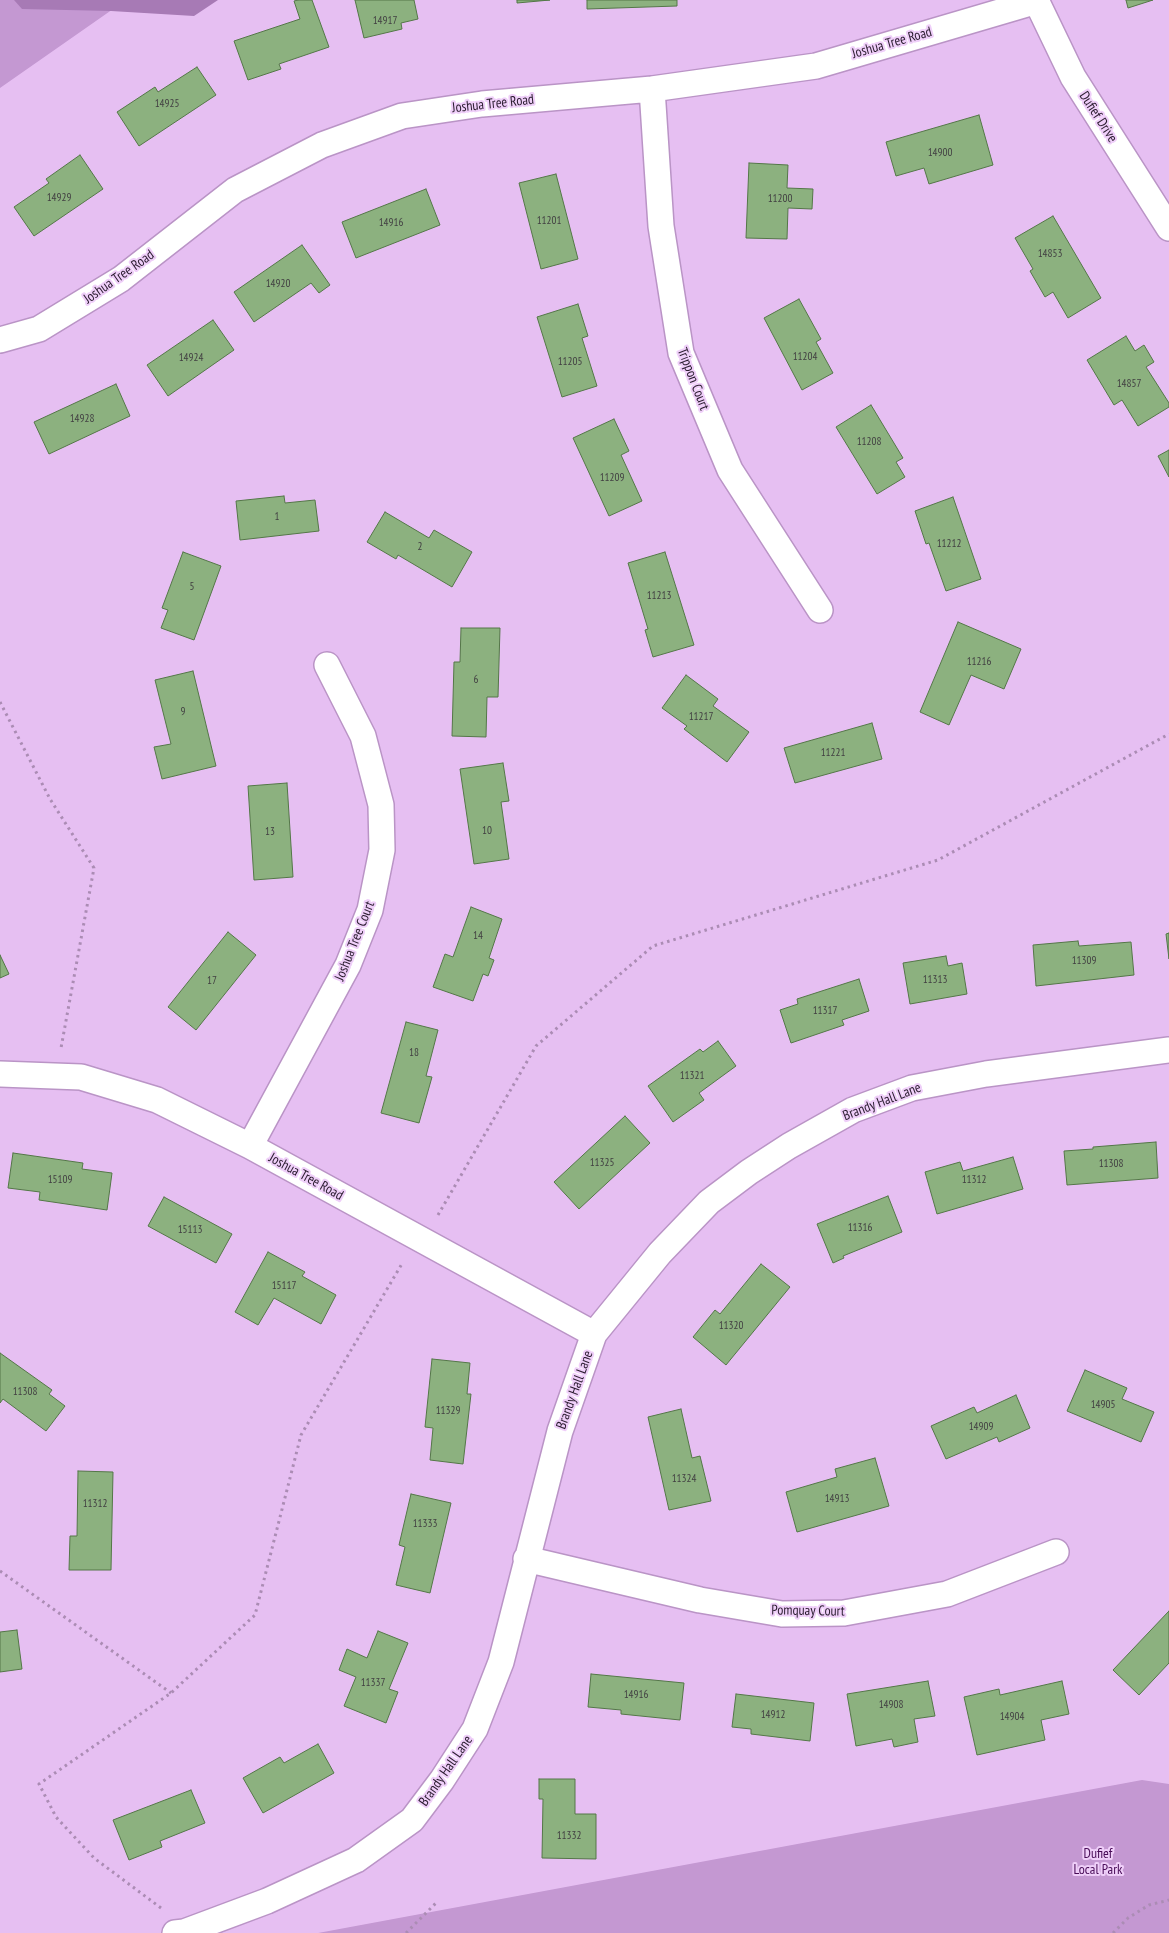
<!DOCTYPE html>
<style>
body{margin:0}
canvas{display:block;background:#e6bff2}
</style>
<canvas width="1169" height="1933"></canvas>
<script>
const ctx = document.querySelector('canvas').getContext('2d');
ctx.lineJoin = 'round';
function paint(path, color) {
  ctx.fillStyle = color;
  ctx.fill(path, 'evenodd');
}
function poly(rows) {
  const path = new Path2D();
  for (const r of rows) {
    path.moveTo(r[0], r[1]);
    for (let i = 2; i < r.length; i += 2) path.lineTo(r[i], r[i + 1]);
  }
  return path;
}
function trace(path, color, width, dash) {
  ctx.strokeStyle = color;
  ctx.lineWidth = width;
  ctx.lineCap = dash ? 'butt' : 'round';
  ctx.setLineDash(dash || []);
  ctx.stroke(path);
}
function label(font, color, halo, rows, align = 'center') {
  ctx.font = font + ' "PT Sans Narrow",sans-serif';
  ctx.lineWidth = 4;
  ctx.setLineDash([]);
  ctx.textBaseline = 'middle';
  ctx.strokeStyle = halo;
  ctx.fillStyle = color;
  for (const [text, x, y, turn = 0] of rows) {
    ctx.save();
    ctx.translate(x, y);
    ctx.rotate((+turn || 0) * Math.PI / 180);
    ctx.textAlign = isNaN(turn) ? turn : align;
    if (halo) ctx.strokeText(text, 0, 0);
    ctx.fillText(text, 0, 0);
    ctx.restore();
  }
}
const green = poly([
 [0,0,126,0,0,88],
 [1142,1780,1169,1784,1169,1933,318,1933]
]);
const forest = poly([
 [14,0,218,0,194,16,111,11,22,9]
]);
const building = poly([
 [298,0,312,0,329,47,279,64,281,69,248,80,234,41,300,19,294,1,298,0],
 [355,0,414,0,418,19,401,23,402,29,364,38,355,0],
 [517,0,550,0,517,3,517,0],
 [587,0,677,0,677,6,587,9,587,0],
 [1126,0,1153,0,1128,8,1126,0],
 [197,67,216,95,139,146,117,112,155,87,158,92,197,67],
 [979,115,993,165,929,184,924,168,896,176,886,142,979,115],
 [80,155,103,189,34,236,14,207,49,183,46,179,80,155],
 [749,163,788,165,787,188,813,189,812,209,788,208,787,239,746,238,749,163],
 [556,174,578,259,541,269,519,183,556,174],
 [426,189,440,225,356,258,342,222,426,189],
 [1053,216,1101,298,1068,318,1053,292,1045,297,1030,271,1033,269,1015,238,1053,216],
 [302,245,330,285,319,293,311,283,254,322,234,292,302,245],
 [799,299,821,339,816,342,833,373,802,390,764,318,799,299],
 [578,304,588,336,582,338,597,386,562,397,537,317,578,304],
 [213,320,234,350,168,396,147,365,213,320],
 [1126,336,1135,351,1144,345,1154,362,1146,367,1169,403,1169,407,1138,426,1122,400,1114,405,1087,360,1126,336],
 [116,384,130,416,49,454,34,422,116,384],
 [871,405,903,458,896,462,905,477,877,494,836,427,871,405],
 [614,419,629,451,621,455,642,501,609,516,573,438,614,419],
 [1169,450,1169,477,1158,456,1169,450],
 [284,496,285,503,315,500,319,531,240,540,236,501,284,496],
 [953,497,981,579,946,591,929,543,926,544,915,511,953,497],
 [385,512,429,538,434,530,472,552,452,587,398,555,396,559,367,542,385,512],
 [183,552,221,566,194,640,161,628,168,610,162,608,183,552],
 [665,552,694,645,653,657,645,630,648,629,628,563,665,552],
 [958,622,1021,649,1004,689,971,675,949,725,920,712,958,622],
 [461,628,500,628,498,697,487,697,486,737,452,736,454,662,460,662,461,628],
 [193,671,216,766,162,779,154,747,171,744,155,680,193,671],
 [686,675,718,699,713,706,749,732,727,762,684,729,687,726,662,708,686,675],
 [872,723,882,759,795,783,784,748,872,723],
 [503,763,509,801,501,802,509,859,474,864,460,769,503,763],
 [287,783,293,877,254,880,248,786,287,783],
 [471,907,502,919,489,958,494,960,488,976,483,974,473,1001,433,987,445,954,453,957,471,907],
 [228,932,256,955,196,1030,168,1007,228,932],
 [1169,933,1169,959,1166,934,1169,933],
 [1078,941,1079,946,1131,942,1134,975,1036,986,1033,945,1078,941],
 [0,955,9,974,0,978,0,955],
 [946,956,948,966,962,963,967,994,910,1004,903,963,946,956],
 [859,979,869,1011,842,1020,844,1025,791,1043,780,1010,798,1004,797,999,859,979],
 [406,1022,438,1030,426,1076,432,1077,419,1123,381,1113,406,1022],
 [718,1041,736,1066,699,1093,704,1100,673,1122,648,1086,700,1049,703,1052,718,1041],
 [625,1116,650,1143,579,1209,554,1182,625,1116],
 [1156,1142,1158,1178,1067,1185,1064,1151,1093,1149,1093,1147,1156,1142],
 [13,1153,83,1163,82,1169,112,1173,107,1210,39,1200,40,1192,8,1188,13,1153],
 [1013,1157,1023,1189,937,1214,925,1172,960,1162,963,1171,1013,1157],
 [888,1196,902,1232,843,1256,844,1258,833,1263,817,1224,888,1196],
 [164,1197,232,1234,216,1263,148,1226,164,1197],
 [268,1252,305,1272,302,1276,336,1295,321,1324,274,1298,258,1325,235,1312,268,1252],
 [761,1264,790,1287,726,1365,693,1337,715,1310,720,1314,761,1264],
 [0,1353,52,1390,49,1394,65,1406,46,1431,3,1399,0,1403,0,1353],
 [432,1359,470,1363,467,1394,471,1394,463,1464,430,1460,433,1428,425,1427,432,1359],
 [1085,1370,1127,1388,1122,1399,1154,1412,1141,1442,1067,1411,1085,1370],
 [1016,1395,1030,1428,999,1442,997,1437,946,1459,931,1426,974,1407,977,1413,1016,1395],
 [681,1409,692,1458,700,1456,711,1501,669,1510,648,1417,681,1409],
 [875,1458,889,1506,797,1532,786,1492,837,1477,835,1469,875,1458],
 [78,1471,113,1472,111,1570,69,1570,70,1536,77,1536,78,1471],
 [411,1494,451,1503,430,1593,396,1585,405,1547,399,1545,411,1494],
 [1169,1611,1169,1663,1139,1695,1113,1670,1169,1611],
 [17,1630,22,1669,0,1672,0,1632,17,1630],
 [378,1631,408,1643,389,1689,398,1692,386,1723,344,1706,356,1677,339,1670,347,1649,367,1658,378,1631],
 [591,1674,684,1683,680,1720,621,1714,621,1710,588,1707,591,1674],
 [928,1681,935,1716,914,1719,918,1742,894,1747,892,1739,856,1746,847,1694,928,1681],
 [1062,1681,1069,1714,1041,1720,1045,1740,977,1755,964,1697,999,1689,1000,1695,1062,1681],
 [736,1694,814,1703,810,1741,751,1734,751,1729,732,1727,736,1694],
 [318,1744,334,1773,263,1813,243,1778,280,1757,284,1763,318,1744],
 [539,1779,575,1779,575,1814,596,1814,596,1859,542,1858,543,1799,539,1799,539,1779],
 [191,1790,205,1823,160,1841,162,1847,129,1860,113,1820,191,1790]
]);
const path = poly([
 [0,702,50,799,94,868,61,1048],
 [438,1215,536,1046,653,946,938,860,1169,734],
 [0,1571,171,1693],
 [161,1908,94,1858,56,1817,39,1784,171,1693,255,1615,301,1435,403,1262],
 [406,1933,438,1901],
 [1113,1933,1128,1918,1149,1905,1169,1900]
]);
const minor = poly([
 [1036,0,1073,77,1169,228],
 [652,89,661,226,681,353,730,470,820,610],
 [0,340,39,329,121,279,235,190,322,145,402,116,482,104,652,89,816,66,1037,1],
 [0,1074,81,1077,157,1100,250,1146,594,1334],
 [250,1146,348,965,370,910,382,850,381,805,363,736,327,665],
 [526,1559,700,1600,782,1614,844,1613,947,1594,1056,1552],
 [175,1933,184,1932,267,1901,356,1860,412,1820,442,1780,475,1729,501,1662,560,1431,594,1334,660,1253,709,1202,749,1172,789,1146,853,1110,912,1088,986,1074,1169,1050]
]);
const numberNames = [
 ["14917",385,21],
 ["14925",167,104],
 ["14900",940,153],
 ["14929",59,198],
 ["11200",780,199],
 ["11201",549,221],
 ["14916",391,223],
 ["14853",1050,254],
 ["14920",278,284],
 ["11204",805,357],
 ["14924",191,358],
 ["11205",570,362],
 ["14857",1129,384],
 ["14928",82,419],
 ["11208",869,442],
 ["11209",612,478],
 ["1",277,517],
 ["11212",949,544],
 ["2",420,547],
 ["5",192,587],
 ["11213",659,596],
 ["11216",979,662],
 ["6",476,680],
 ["9",183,712],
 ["11217",701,717],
 ["11221",833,753],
 ["10",487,831],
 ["13",270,832],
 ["14",478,936],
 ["11309",1084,961],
 ["11313",935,980],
 ["17",212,981],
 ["11317",825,1011],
 ["18",414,1053],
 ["11321",692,1076],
 ["11325",602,1163],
 ["11308",1111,1164],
 ["15109",60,1180],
 ["11312",974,1180],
 ["11316",860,1228],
 ["15113",190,1230],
 ["15117",284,1286],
 ["11320",731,1326],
 ["11308",25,1392],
 ["14905",1103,1405],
 ["11329",448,1411],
 ["14909",981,1427],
 ["11324",684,1479],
 ["14913",837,1499],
 ["11312",95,1504],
 ["11333",425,1524],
 ["11337",373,1683],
 ["14916",636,1695],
 ["14908",891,1705],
 ["14912",773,1715],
 ["14904",1012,1717],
 ["11332",569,1836]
];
const streetNames = [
 ["Joshua Tree Road",892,43,-16],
 ["Joshua Tree Road",493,104,-6],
 ["Dufief Drive",1098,117,57],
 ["Joshua Tree Road",119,277,-35],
 ["Trippon Court",693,379,69],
 ["Joshua Tree Court",355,941,-68],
 ["Brandy Hall Lane",882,1102,-21],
 ["Joshua Tree Road",306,1177,29],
 ["Brandy Hall Lane",575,1390,-70],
 ["Pomquay Court",808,1611,1],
 ["Brandy Hall Lane",446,1771,-55]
];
const parkNames = [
 ["Dufief",1098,1854],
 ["Local Park",1098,1870]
];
paint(green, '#c498d2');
paint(forest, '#a77ab5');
paint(building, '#8cb17f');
trace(building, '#547748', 1);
trace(minor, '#ba94c6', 28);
trace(path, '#ab8cb4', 3, [2.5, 4]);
trace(minor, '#fff', 25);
label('11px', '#424042', null, numberNames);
label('14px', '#291b2e', '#efcff9', streetNames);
label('14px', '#470b56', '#efcff9', parkNames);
</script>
